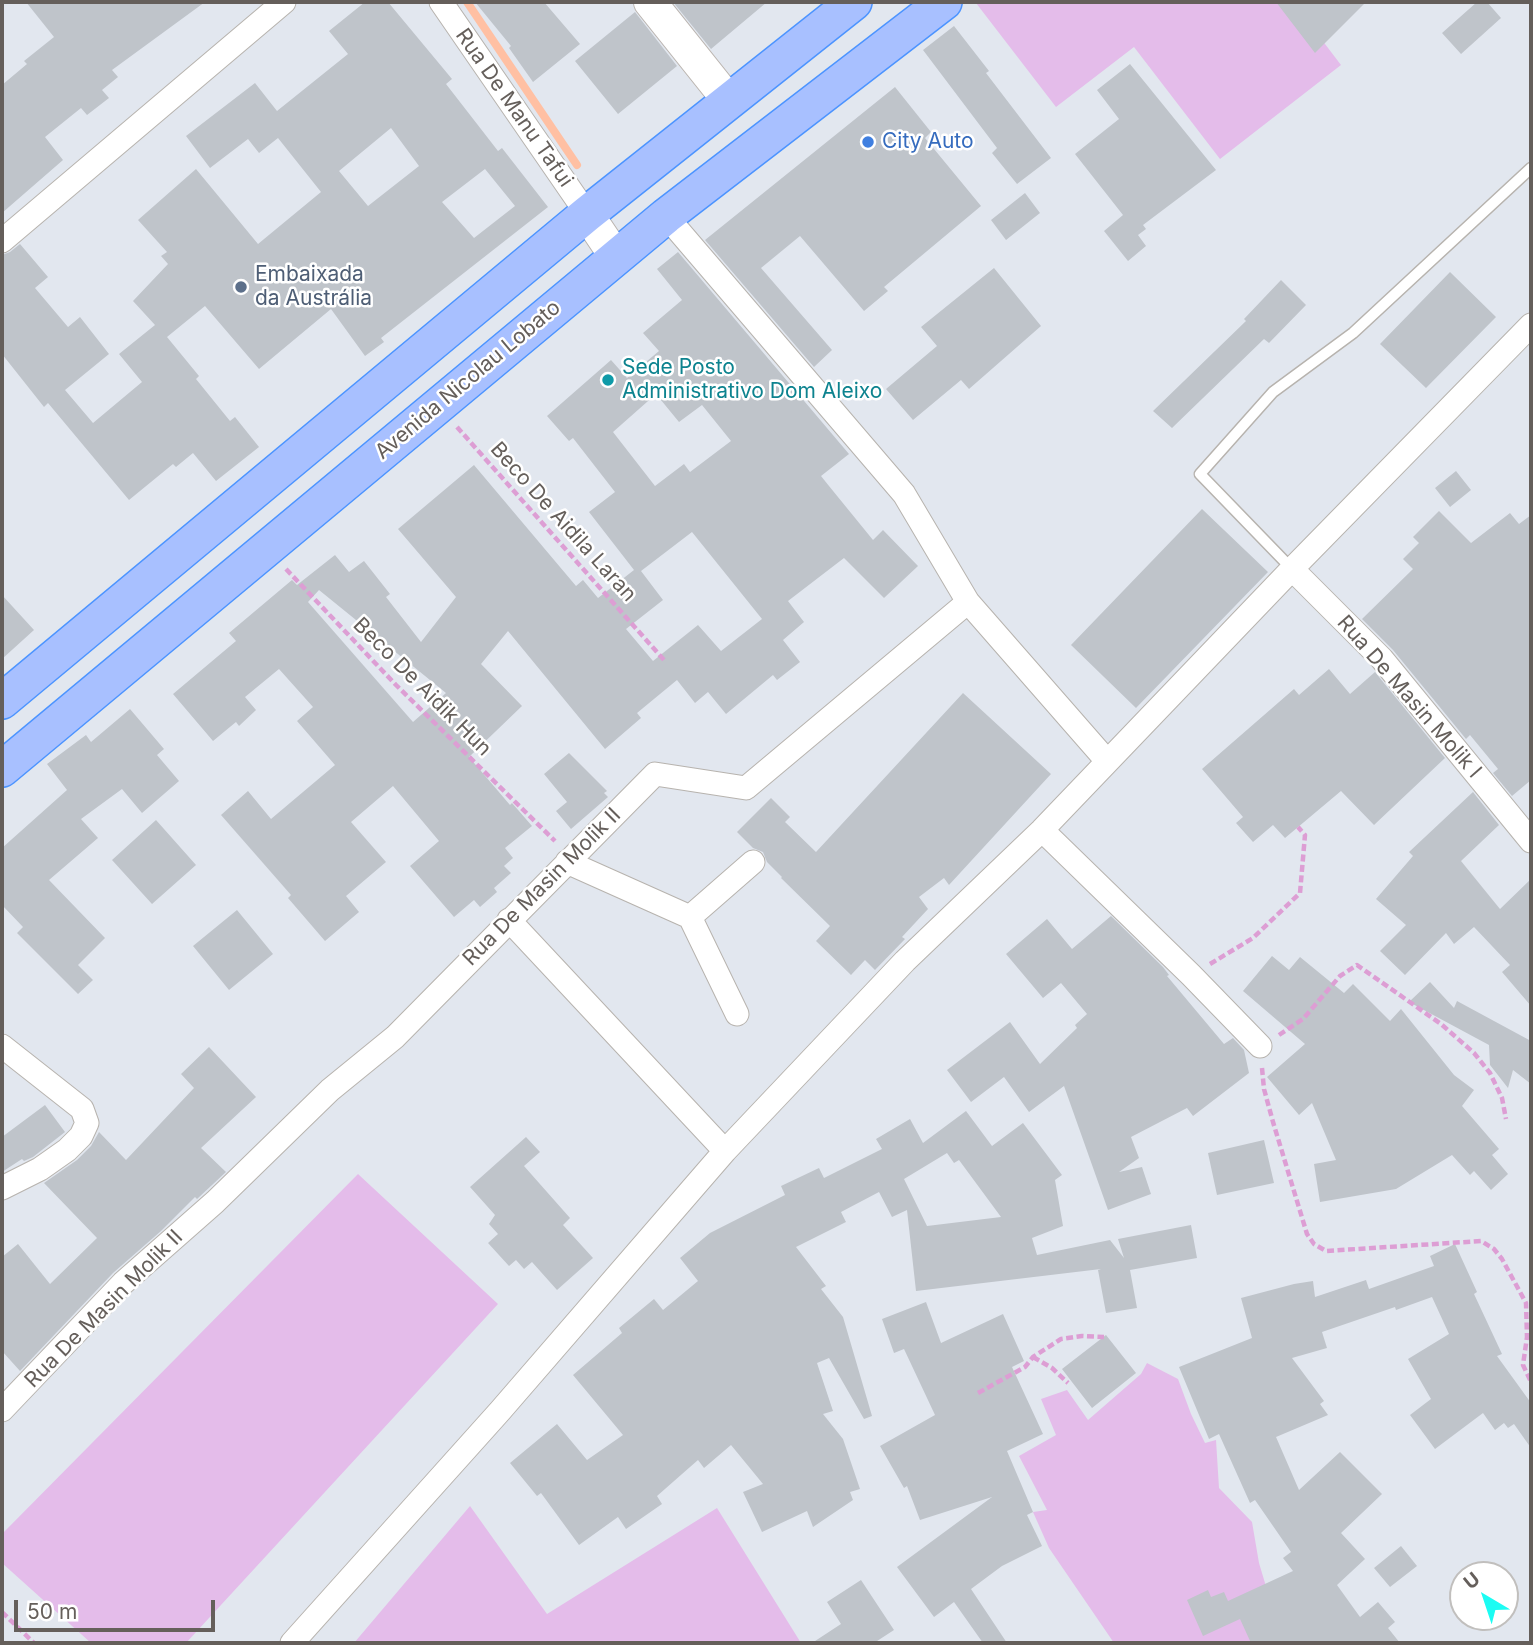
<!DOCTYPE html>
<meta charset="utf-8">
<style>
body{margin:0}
#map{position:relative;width:1533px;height:1645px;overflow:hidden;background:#e2e7ef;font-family:Inter,sans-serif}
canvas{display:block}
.frame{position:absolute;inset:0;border:4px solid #655f5b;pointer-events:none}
.north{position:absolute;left:1449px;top:1561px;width:70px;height:70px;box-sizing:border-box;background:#fff;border:2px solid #c1bfbd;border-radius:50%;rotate:321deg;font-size:19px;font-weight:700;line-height:28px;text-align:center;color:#655f5b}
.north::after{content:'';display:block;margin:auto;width:24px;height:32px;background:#1cfcf3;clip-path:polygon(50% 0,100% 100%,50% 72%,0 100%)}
.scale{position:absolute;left:14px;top:1600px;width:201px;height:32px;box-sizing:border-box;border:4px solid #655f5b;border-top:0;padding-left:9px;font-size:21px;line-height:24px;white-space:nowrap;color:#655f5b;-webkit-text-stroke:5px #fff;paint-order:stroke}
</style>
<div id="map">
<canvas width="1533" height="1645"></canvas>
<div class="frame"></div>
<div class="north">U</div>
<div class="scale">50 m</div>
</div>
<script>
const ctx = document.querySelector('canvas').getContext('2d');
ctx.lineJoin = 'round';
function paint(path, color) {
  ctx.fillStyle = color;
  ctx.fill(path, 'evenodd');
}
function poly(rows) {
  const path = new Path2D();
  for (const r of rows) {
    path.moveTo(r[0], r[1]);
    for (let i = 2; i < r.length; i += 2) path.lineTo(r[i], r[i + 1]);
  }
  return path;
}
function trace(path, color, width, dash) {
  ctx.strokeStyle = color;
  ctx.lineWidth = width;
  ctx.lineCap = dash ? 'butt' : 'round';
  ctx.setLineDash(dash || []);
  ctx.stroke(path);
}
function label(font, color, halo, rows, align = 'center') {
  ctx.font = font + ' Inter,sans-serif';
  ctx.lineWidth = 5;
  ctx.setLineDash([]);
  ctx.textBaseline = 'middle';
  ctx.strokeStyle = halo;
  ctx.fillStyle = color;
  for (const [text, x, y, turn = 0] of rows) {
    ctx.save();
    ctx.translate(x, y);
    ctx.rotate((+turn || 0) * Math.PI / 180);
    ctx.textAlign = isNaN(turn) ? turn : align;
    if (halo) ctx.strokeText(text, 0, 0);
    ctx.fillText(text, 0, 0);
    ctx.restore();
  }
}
const green = poly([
 [978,2,1293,2,1341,65,1220,159,1134,47,1056,107,976,3],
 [358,1174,498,1304,186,1643,91,1643,2,1563,2,1534],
 [1147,1363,1178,1379,1191,1414,1205,1443,1216,1440,1219,1488,1252,1522,1259,1563,1283,1643,1114,1643,1049,1548,1033,1512,1047,1510,1019,1456,1056,1435,1041,1399,1067,1390,1088,1420,1141,1374],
 [470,1506,547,1614,717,1508,801,1643,354,1643]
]);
const stream = poly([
 [467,2,577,165]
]);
const building = poly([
 [26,2,205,2,112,70,118,77,102,90,109,98,87,115,81,108,45,137,63,160,2,213,2,85,27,64,24,61,54,37],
 [365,2,388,2,452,79,446,84,498,151,502,148,548,207,381,338,384,342,365,356,331,309,259,369,205,306,167,337,199,376,196,379,230,421,235,417,259,447,216,481,193,453,176,467,173,464,129,500,48,403,44,407,2,354,2,255,10,252,20,244,48,277,35,288,68,327,80,317,109,354,65,390,93,423,142,382,119,354,155,325,133,301,168,264,161,256,167,252,138,220,196,169,258,244,321,192,278,138,259,153,248,139,210,168,186,136,255,83,277,111,348,54,329,31],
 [391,128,419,166,368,206,339,171],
 [485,169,515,206,474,238,442,202],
 [475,2,544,2,580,44,533,82,509,48,511,46],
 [673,2,767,2,711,49],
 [1276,2,1366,2,1315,53],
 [1477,2,1487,2,1501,18,1461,54,1442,33],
 [635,12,677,66,618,114,575,61],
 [954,26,989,71,986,73,1051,158,1017,184,992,153,997,148,923,50],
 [1130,64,1216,170,1143,225,1146,229,1138,235,1146,246,1128,261,1104,231,1123,215,1075,154,1119,119,1097,90],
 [895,87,931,132,925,138,981,206,884,287,888,291,864,311,800,236,761,268,832,350,814,367,705,240],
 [1025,193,1040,213,1006,240,991,220],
 [678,252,849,454,821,476,829,486,873,540,883,530,918,566,884,598,844,558,788,601,804,622,783,640,800,662,777,680,773,675,726,714,708,692,695,703,677,680,637,713,641,718,605,749,508,631,481,664,522,706,469,757,510,805,512,803,532,826,505,848,513,858,504,866,511,873,494,888,497,892,480,907,474,900,454,917,410,866,439,841,393,786,351,822,386,862,346,896,359,912,325,941,288,898,291,895,221,815,248,791,271,819,335,765,297,721,313,707,279,669,245,697,256,710,239,726,236,722,213,741,173,694,236,641,229,633,292,580,297,585,335,555,349,572,364,561,390,594,386,597,421,642,456,597,398,529,474,465,576,586,583,580,598,598,634,570,589,512,615,492,573,438,569,441,547,416,611,360,627,378,659,351,643,333,682,300,657,269],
 [656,394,679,422,702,405,731,441,690,472,684,464,655,486,613,432],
 [692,532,762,619,721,651,698,625,653,661,626,629,663,600,641,571],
 [319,590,446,693,413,722,308,602],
 [994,268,1041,326,969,389,961,380,913,420,886,389,937,346,921,327],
 [1450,272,1496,317,1426,388,1380,344],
 [1281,280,1306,305,1269,343,1264,339,1172,428,1153,411,1246,321,1244,319],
 [1456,471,1471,490,1450,507,1435,488],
 [1202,509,1268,572,1136,708,1071,645],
 [1439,511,1471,543,1510,513,1519,524,1531,515,1531,780,1512,796,1493,773,1498,769,1470,735,1466,739,1393,650,1362,619,1413,569,1403,559,1419,543,1413,537],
 [2,595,34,630,2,659],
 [1329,669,1350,694,1375,672,1445,758,1374,825,1341,791,1285,838,1273,825,1253,842,1236,823,1243,817,1202,769,1294,689,1299,695],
 [963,693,1051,774,949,885,944,878,919,897,928,909,902,937,905,939,875,970,865,960,851,975,816,941,830,926,781,878,782,877,767,862,763,852,753,848,737,832,771,798,790,817,785,822,816,852],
 [130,709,164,749,157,755,179,781,142,813,122,789,81,819,98,838,49,880,105,938,78,965,93,980,78,994,17,933,23,927,2,905,2,848,67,790,47,764,86,735,91,742],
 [569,753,607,791,604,793,608,797,571,829,556,811,567,802,544,774],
 [1473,792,1499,825,1461,861,1500,909,1531,879,1531,1006,1502,972,1510,965,1474,927,1454,944,1446,933,1405,975,1380,951,1406,925,1376,899,1413,856,1409,852],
 [156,820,196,865,152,904,112,860],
 [237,910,273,954,229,990,193,946],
 [1111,916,1163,967,1169,975,1167,976,1224,1044,1233,1038,1244,1050,1249,1073,1193,1116,1187,1108,1131,1137,1139,1158,1119,1172,1142,1167,1151,1194,1108,1210,1064,1086,1029,1112,1004,1077,971,1102,947,1070,1010,1022,1040,1064,1077,1028,1075,1025,1087,1014,1061,983,1043,998,1006,954,1047,919,1072,949],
 [1272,956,1289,970,1300,957,1344,993,1353,984,1390,1021,1401,1009,1454,1075,1474,1090,1462,1106,1499,1149,1492,1155,1508,1174,1491,1190,1474,1171,1470,1175,1452,1155,1396,1189,1320,1202,1314,1164,1336,1160,1312,1103,1299,1115,1267,1077,1305,1044,1243,991],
 [1430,982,1454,1008,1457,1001,1531,1041,1531,1084,1513,1070,1508,1088,1490,1065,1489,1045,1409,1002],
 [209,1047,256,1097,201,1148,226,1172,197,1199,195,1197,161,1231,113,1273,20,1371,2,1351,2,1257,18,1244,50,1284,97,1238,44,1183,77,1160,91,1146,99,1132,126,1160,194,1088,181,1074],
 [45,1105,65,1132,33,1157,24,1161,22,1159,2,1172,2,1137],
 [966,1111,992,1146,1023,1123,1062,1175,1055,1180,1063,1226,1032,1238,1037,1255,1110,1240,1124,1258,1118,1239,1191,1225,1197,1258,1130,1270,1137,1308,1106,1313,1098,1270,1101,1269,916,1291,907,1210,892,1217,879,1192,841,1212,846,1222,796,1247,826,1286,821,1289,843,1317,872,1416,864,1419,829,1358,817,1363,833,1411,823,1414,843,1439,860,1489,850,1492,853,1500,813,1527,807,1511,762,1532,743,1492,763,1484,731,1445,704,1468,698,1460,657,1496,662,1504,626,1529,618,1517,579,1545,541,1493,537,1496,510,1463,557,1424,587,1460,623,1435,573,1375,622,1333,619,1328,654,1299,663,1310,698,1281,680,1258,710,1233,785,1195,781,1186,819,1168,824,1178,882,1149,876,1139,910,1119,923,1143],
 [947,1153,954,1163,959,1160,1001,1217,927,1226,904,1179],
 [526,1137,540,1152,524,1166,570,1218,563,1225,593,1258,557,1290,532,1262,524,1269,516,1260,509,1266,488,1243,498,1234,489,1224,495,1215,470,1187],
 [1264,1140,1274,1183,1217,1195,1208,1153],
 [1455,1244,1477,1292,1474,1294,1502,1354,1497,1356,1531,1403,1531,1448,1514,1424,1508,1428,1504,1423,1495,1430,1483,1413,1435,1449,1410,1415,1431,1399,1408,1359,1449,1334,1432,1297,1396,1310,1395,1307,1322,1332,1327,1348,1292,1358,1324,1401,1320,1404,1328,1415,1276,1437,1299,1490,1340,1452,1382,1494,1341,1533,1365,1559,1337,1585,1360,1617,1378,1602,1395,1622,1388,1628,1400,1643,1251,1643,1240,1619,1203,1636,1187,1600,1208,1590,1211,1597,1224,1592,1228,1601,1293,1571,1283,1558,1291,1552,1255,1500,1250,1503,1219,1434,1209,1439,1179,1367,1252,1338,1241,1298,1294,1284,1313,1281,1315,1297,1366,1280,1369,1289,1434,1266,1430,1256],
 [926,1302,941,1343,1003,1314,1024,1361,1012,1367,1043,1434,1007,1451,1033,1512,1027,1515,1042,1546,1002,1566,971,1589,1007,1643,983,1643,954,1602,934,1617,897,1567,992,1497,920,1520,907,1486,904,1488,880,1446,935,1415,904,1349,894,1353,882,1319],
 [1106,1335,1136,1373,1092,1408,1062,1369],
 [1401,1546,1417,1566,1390,1587,1374,1568],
 [861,1580,894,1630,874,1643,812,1643,841,1624,827,1602]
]);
const path = poly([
 [457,427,664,660],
 [286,569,396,685,555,841],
 [1210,964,1253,938,1300,893,1305,835,1298,827],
 [1279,1035,1303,1019,1340,976,1357,965,1441,1024,1474,1053,1490,1073,1502,1098,1506,1119],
 [1262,1068,1264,1089,1273,1122,1307,1234,1314,1244,1326,1251,1481,1241,1494,1249,1502,1259,1526,1303,1527,1337,1523,1365,1531,1382],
 [1033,1357,1052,1368,1068,1383],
 [978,1393,1025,1367,1033,1357,1061,1339,1082,1336,1104,1337],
 [2,1612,34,1643]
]);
const lane = poly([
 [1292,569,1200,474,1273,392,1353,333,1531,168]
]);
const street = poly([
 [441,2,587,214],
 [666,216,904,494,968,602],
 [2,241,284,2],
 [1292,569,1531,325],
 [1042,830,1191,975,1260,1046],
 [567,862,690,917,753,862],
 [690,917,737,1014],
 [509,920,725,1151,905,961,1042,830,1292,569,1382,659,1531,841],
 [2,1046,82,1109,87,1123,81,1136,67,1150,40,1169,2,1188],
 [2,1410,123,1283,215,1202,330,1090,395,1037,655,774,746,788,968,602,1107,761],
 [292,1643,500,1411,725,1151]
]);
const secondary = poly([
 [650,2,729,101],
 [587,214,616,257]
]);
const primary = poly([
 [2,701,587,214,854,2],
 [2,769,666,216,944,2]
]);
const markers = [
 [868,142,7,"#3f7fe0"],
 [241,287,7,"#5c6f8a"],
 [608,380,7,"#0f9aa8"]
];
const streetNames = [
 ["Rua De Manu Tafui",514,108,55],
 ["Avenida Nicolau Lobato",468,380,-40],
 ["Beco De Aidila Laran",563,522,48],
 ["Beco De Aidik Hun",422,687,45],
 ["Rua De Masin Molik I",1409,697,49],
 ["Rua De Masin Molik II",542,887,-45],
 ["Rua De Masin Molik II",104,1309,-45]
];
const shopNames = [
 ["City Auto",882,142]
];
const serviceNames = [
 ["Embaixada",255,275],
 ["da Austrália",255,299]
];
const cultureNames = [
 ["Sede Posto",622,368],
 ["Administrativo Dom Aleixo",622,392]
];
paint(green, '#e4bcea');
trace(stream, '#ffc0a3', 8);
paint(building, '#bfc4ca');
trace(lane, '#b7b3ae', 13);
trace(street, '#b7b3ae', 25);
trace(secondary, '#bab4af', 34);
trace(primary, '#4c94ff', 38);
trace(path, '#dd9ed4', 4.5, [7, 3.5]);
trace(lane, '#fff', 10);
trace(street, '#fff', 23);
trace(secondary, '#fff', 32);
trace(primary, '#a8c0ff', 35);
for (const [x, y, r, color] of markers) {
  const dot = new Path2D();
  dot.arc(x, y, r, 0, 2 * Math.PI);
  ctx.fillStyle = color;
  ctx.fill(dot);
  trace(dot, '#fff', 2.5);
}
label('21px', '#655f5b', '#fff', streetNames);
label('21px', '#366cbe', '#fff', shopNames, 'left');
label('21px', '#4e5e75', '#fff', serviceNames, 'left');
label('21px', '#0d838f', '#fff', cultureNames, 'left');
</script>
